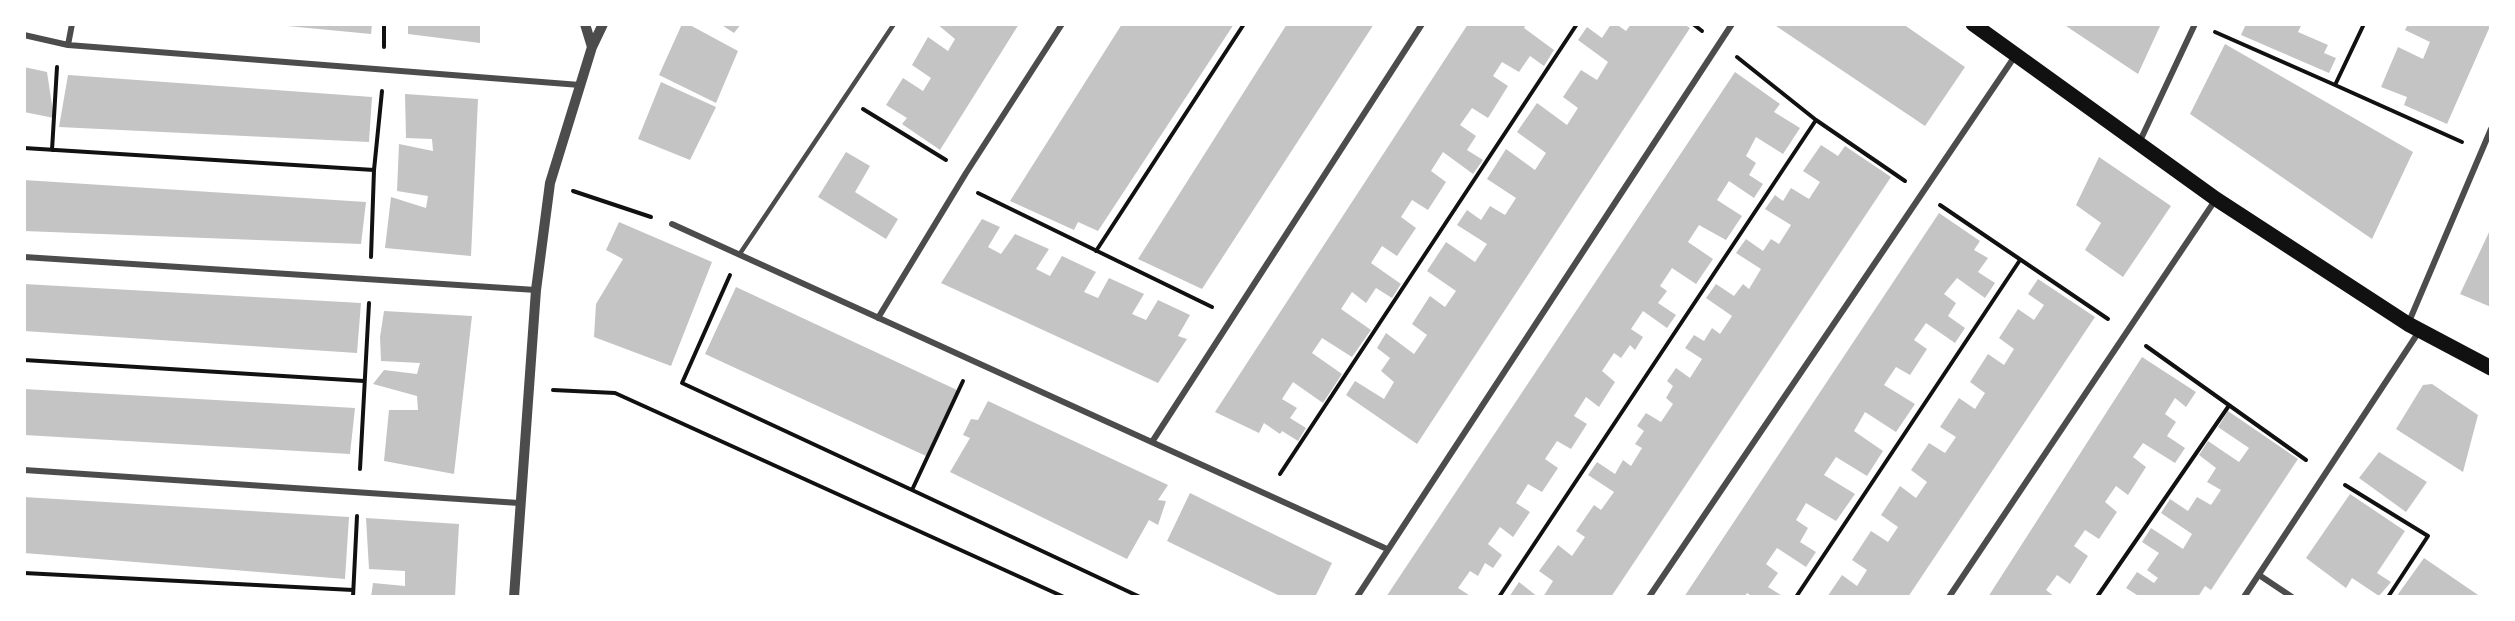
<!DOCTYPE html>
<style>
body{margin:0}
#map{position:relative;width:2515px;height:621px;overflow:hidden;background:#fff;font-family:Commissioner,sans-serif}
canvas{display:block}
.frame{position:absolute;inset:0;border:26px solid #fff;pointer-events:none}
</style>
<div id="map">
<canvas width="2515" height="621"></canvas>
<div class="frame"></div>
</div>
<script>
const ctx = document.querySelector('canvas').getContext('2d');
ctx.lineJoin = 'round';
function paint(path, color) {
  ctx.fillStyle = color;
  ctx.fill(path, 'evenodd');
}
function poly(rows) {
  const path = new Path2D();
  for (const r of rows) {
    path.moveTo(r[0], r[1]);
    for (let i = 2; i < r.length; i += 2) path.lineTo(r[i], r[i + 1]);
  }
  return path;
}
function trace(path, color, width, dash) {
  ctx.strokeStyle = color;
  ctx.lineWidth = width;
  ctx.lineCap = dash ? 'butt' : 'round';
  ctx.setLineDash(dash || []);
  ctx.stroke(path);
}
const building = poly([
 [266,24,372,24,371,34],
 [408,24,480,24,480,43,408,34],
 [682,24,688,24,738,51,716,103,659,75],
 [720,24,741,24,734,33],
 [937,24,1019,24,940,150,902,124,907,118,886,105,903,78,923,91,931,78,912,65,928,37,948,51,955,39],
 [1122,24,1234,24,1098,231,1078,222,1074,230,1010,201],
 [1287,24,1374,24,1202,289,1138,259],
 [1468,24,1526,24,1524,28,1554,50,1544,66,1530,56,1519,72,1502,62,1493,76,1508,86,1488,118,1472,108,1460,125,1476,136,1467,150,1483,160,1473,174,1443,152,1431,171,1446,182,1428,210,1412,200,1401,217,1416,228,1397,256,1382,246,1371,263,1401,284,1392,298,1376,288,1366,303,1352,292,1341,309,1371,330,1352,357,1322,338,1312,353,1342,374,1323,403,1293,382,1282,399,1297,408,1290,418,1306,428,1298,441,1282,431,1280,434,1264,423,1259,433,1215,412],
 [1611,24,1616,24,1626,31,1631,24,1684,24,1690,28,1417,444,1346,395,1355,381,1384,399,1394,382,1381,371,1390,358,1377,348,1386,333,1414,354,1427,335,1412,324,1430,296,1445,307,1456,291,1427,271,1446,242,1475,262,1487,244,1457,225,1467,210,1481,220,1490,206,1505,215,1516,198,1487,179,1506,149,1535,170,1546,153,1517,132,1537,103,1567,125,1578,108,1563,97,1581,70,1597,80,1608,62,1578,40,1587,27,1602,38],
 [1773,24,1903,24,1965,67,1925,126],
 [2063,24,2161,24,2138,74],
 [2246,24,2302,24,2298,32,2328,45,2324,53,2336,58,2329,73,2241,35],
 [2408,24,2491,24,2447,124,2404,105,2407,97,2381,87,2398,47,2423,59,2430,42,2405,30],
 [2225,44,2413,152,2372,239,2190,114],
 [24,67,47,72,54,118,24,112],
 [1735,72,1780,104,1774,112,1800,128,1783,154,1756,137,1746,156,1756,163,1749,175,1763,184,1754,198,1729,181,1717,200,1742,216,1726,240,1699,225,1688,242,1713,259,1696,284,1672,268,1660,286,1667,291,1658,303,1676,315,1667,328,1643,311,1631,329,1643,337,1635,350,1630,345,1621,358,1614,353,1602,371,1615,382,1599,407,1586,397,1574,416,1587,424,1571,449,1557,441,1545,459,1558,468,1542,492,1528,484,1516,503,1530,512,1513,537,1500,527,1488,544,1502,555,1493,568,1485,563,1478,576,1470,571,1458,588,1472,597,1386,597],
 [68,75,372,97,369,142,59,127],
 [661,82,716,107,690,160,638,139],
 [405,94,478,99,471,256,385,248,391,197,426,208,428,196,397,191,399,144,433,151,432,139,406,138],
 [1821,145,1838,156,1845,146,1891,177,1611,597,1543,597,1553,581,1539,571,1558,545,1572,556,1585,537,1576,531,1594,505,1601,510,1614,492,1588,475,1597,462,1615,474,1623,460,1631,466,1642,448,1635,444,1644,431,1637,426,1646,413,1661,422,1673,404,1666,398,1673,386,1667,381,1676,368,1690,378,1702,359,1685,348,1694,335,1704,341,1712,328,1720,334,1732,316,1706,298,1716,284,1734,296,1743,284,1749,289,1761,269,1736,253,1746,239,1763,251,1771,239,1779,244,1791,225,1765,209,1775,195,1783,201,1791,188,1809,199,1820,182,1803,171],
 [846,152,870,166,855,192,898,219,886,239,818,197],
 [2099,157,2171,206,2123,277,2085,250,2101,223,2076,205],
 [24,180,366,202,361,244,24,231],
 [1939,213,1980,241,1974,250,1988,258,1978,272,1995,283,1985,298,1957,278,1944,294,1956,303,1948,316,1965,328,1955,343,1926,323,1914,340,1927,349,1910,375,1896,367,1884,385,1915,404,1896,432,1865,412,1854,431,1883,451,1867,476,1836,457,1824,475,1855,494,1836,521,1806,503,1796,520,1808,528,1800,542,1816,552,1806,567,1777,548,1766,564,1778,573,1768,587,1784,597,1753,597,1747,593,1744,597,1684,597],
 [982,219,1000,227,988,247,1001,254,1015,234,1049,249,1036,269,1050,276,1062,256,1096,272,1084,292,1098,298,1109,278,1144,294,1132,314,1146,320,1158,300,1190,315,1178,336,1187,339,1158,383,941,283],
 [619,222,712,262,671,366,594,337,596,304,623,259,606,250],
 [2491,228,2491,307,2460,294],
 [2038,279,2095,317,1908,597,1827,597,1842,575,1857,586,1867,570,1852,560,1871,531,1888,542,1898,527,1881,515,1900,486,1916,498,1927,482,1911,470,1929,443,1945,453,1956,437,1940,427,1959,398,1975,409,1985,393,1970,382,1988,354,2004,365,2014,349,1999,338,2018,309,2034,320,2044,305,2028,294],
 [24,284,361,303,357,353,24,331],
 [736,287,957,390,926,456,705,354],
 [384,311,472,316,454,474,384,461,389,410,418,410,417,396,373,384,384,370,417,374,420,363,381,361,380,337],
 [2142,357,2196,392,2186,407,2175,398,2165,414,2176,422,2167,436,2185,448,2175,463,2143,443,2133,457,2146,467,2128,495,2116,486,2105,502,2117,512,2099,539,2085,530,2074,546,2088,556,2070,584,2057,575,2046,590,2055,597,1988,597],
 [2432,384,2478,415,2463,472,2396,429,2423,385],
 [24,389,355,408,350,454,24,435],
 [988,401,1168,485,1158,500,1166,501,1158,525,1149,520,1127,559,950,472,970,438,963,435,971,419,978,420],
 [2228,411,2298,459,2211,590,2205,586,2198,597,2140,597,2126,588,2137,572,2154,583,2158,578,2147,570,2159,553,2142,542,2151,528,2183,549,2192,534,2161,513,2170,499,2188,511,2197,497,2211,505,2221,490,2207,482,2216,468,2199,455,2208,441,2239,462,2249,448,2218,427],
 [2379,452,2427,482,2406,512,2359,478],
 [1190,493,1332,563,1315,597,1282,597,1167,541],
 [2350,494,2405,531,2377,573,2391,582,2379,596,2352,578,2346,588,2306,558],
 [24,497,349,517,345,579,24,553],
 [366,518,459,524,455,597,371,597,373,583,405,586,405,571,369,569],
 [2424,558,2481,597,2396,597],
 [1519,582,1538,597,1509,597]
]);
const path = poly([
 [1693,24,1702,31],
 [2364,24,2335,85,2462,142],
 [2215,32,2335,85],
 [384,47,384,24],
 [1737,57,1816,120,1905,181],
 [863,109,946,160],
 [24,148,374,170],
 [52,150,57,67],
 [573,191,651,217],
 [978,193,1212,307],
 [1940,205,2108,319],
 [1096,251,1244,24],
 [371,257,374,170,382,91],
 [730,275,682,383,912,490,963,381],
 [2146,346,2306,460],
 [24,360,364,381],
 [553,390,615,393,1064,597],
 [360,469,369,303],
 [1280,474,1577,24],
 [2345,485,2428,536,2388,597],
 [912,490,1140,597],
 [24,573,353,590],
 [353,597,357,516],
 [1499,597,1816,120],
 [1796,597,2020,260],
 [2097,597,2228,407]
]);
const service = poly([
 [739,255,894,24]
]);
const minor = poly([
 [24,35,68,45,580,85],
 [68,45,72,24],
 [2139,143,2195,24],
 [672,224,1387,549],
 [24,257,536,290],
 [878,318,966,173,1062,24],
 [2408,324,2491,129],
 [1152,442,1422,24],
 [24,470,519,503],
 [2259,575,2292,597],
 [1357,597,1732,24],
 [1649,597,2015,56],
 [1949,597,2216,199],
 [2244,597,2420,330]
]);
const tertiary = poly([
 [585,24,592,47],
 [514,597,536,290,550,183,592,47,603,24]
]);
const primary = poly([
 [1973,24,2216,199,2408,324,2491,368]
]);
paint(building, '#c4c4c4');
trace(path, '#111', 4);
trace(service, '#4c4c4c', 4.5);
trace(minor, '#4c4c4c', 6);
trace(tertiary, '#4c4c4c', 10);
trace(primary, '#111', 15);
</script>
